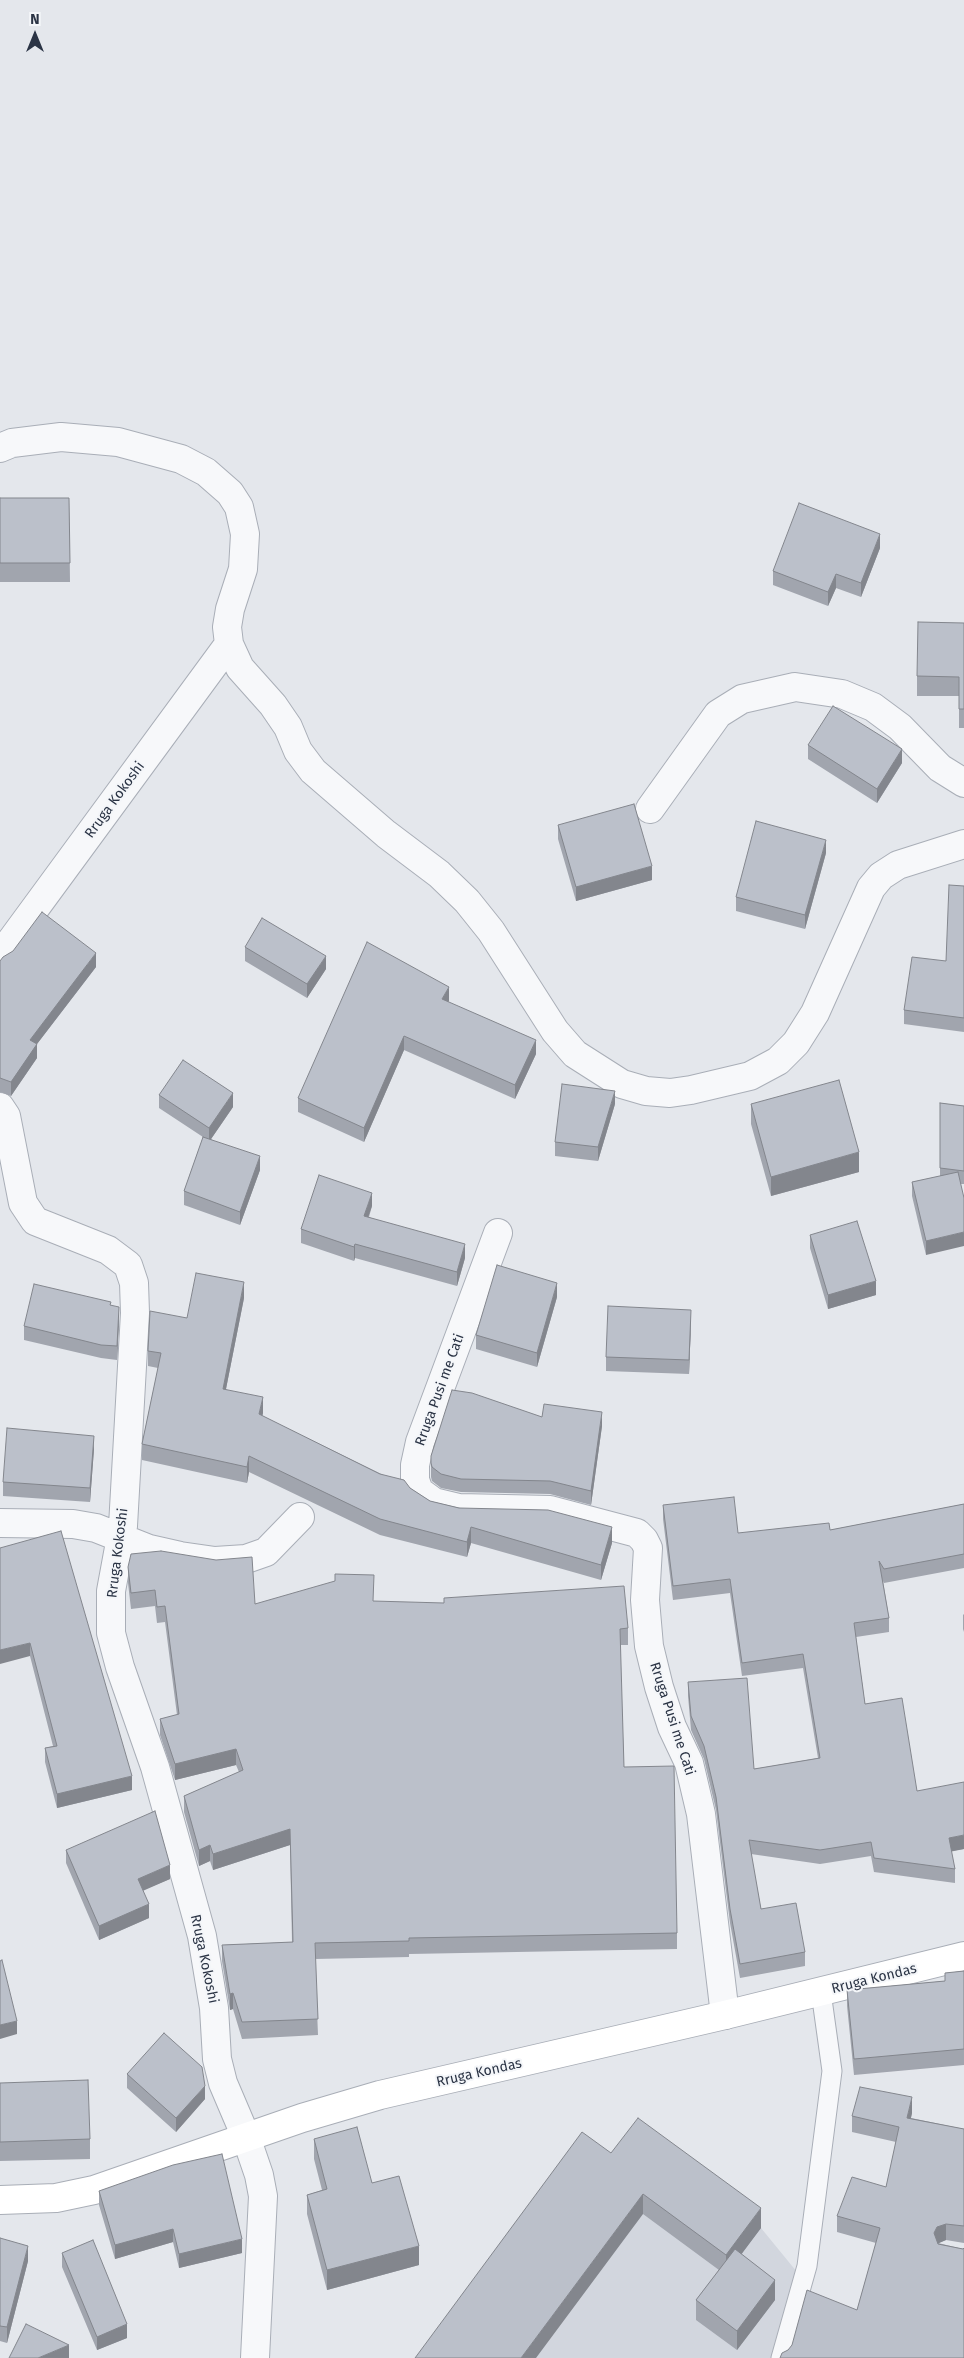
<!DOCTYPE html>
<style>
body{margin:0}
#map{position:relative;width:964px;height:2358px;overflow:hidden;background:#e4e7ec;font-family:"Fira Sans",sans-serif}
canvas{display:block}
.north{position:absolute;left:10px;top:10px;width:50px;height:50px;-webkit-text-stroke:4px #f4f6f9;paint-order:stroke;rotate:0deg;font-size:14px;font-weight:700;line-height:20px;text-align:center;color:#2b3445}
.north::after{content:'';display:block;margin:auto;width:18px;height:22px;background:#2b3445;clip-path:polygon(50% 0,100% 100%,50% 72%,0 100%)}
</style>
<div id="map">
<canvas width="964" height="2358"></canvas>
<div class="north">N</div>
</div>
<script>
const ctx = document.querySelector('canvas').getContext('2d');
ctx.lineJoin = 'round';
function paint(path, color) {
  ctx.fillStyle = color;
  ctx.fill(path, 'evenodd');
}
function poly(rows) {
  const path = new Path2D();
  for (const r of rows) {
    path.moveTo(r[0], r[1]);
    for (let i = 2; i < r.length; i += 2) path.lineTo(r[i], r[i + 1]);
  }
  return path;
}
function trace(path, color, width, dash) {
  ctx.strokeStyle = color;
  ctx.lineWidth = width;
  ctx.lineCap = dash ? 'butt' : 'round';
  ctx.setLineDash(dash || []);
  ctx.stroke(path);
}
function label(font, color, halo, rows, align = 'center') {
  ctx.font = font + ' "Fira Sans",sans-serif';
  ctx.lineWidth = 4;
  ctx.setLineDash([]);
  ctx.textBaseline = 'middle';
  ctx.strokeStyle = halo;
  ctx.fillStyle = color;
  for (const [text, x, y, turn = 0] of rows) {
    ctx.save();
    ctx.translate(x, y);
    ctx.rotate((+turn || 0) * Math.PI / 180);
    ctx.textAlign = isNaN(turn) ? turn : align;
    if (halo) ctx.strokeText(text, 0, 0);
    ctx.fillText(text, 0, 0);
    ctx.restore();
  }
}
const built = poly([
 [638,2137,761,2228,797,2272,773,2358,429,2358,611,2173]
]);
const lane = poly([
 [781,2358,807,2266,832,2071,821,1992]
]);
const street = poly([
 [0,448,12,443,61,437,118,442,181,459,206,472,230,493,239,507,245,534,243,569,230,609,227,627,229,644,240,668,273,705,288,727,298,751,313,771,386,834,439,874,467,901,491,931,555,1031,575,1054,622,1084,646,1091,670,1093,691,1090,750,1076,778,1061,796,1043,815,1013,871,888,881,876,898,865,964,844],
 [650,809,718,714,742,699,795,687,842,694,873,707,900,727,940,768,964,783],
 [0,956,229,644],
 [0,1107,6,1116,23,1203,35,1221,108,1250,128,1265,134,1283,135,1313,123,1526,111,1591,111,1633,120,1667,155,1767,202,1936,214,2008,217,2059,223,2083,246,2137,259,2175,263,2196,255,2358],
 [498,1233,420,1442,415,1465,415,1480,419,1491,434,1502,459,1508,550,1510,637,1533,644,1540,648,1548,645,1600,649,1646,659,1687,672,1727,689,1763,701,1814,725,2015],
 [0,1523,73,1524,96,1528,149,1549,180,1556,215,1561,246,1559,266,1552,300,1517]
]);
const secondary = poly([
 [0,2200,56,2198,94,2190,302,2118,380,2095,725,2015,964,1956]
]);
const wall = poly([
 [0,498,69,498,70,582,0,582],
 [880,548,861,597,836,588,828,606,773,585,773,571],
 [964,623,964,728,959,728,959,696,917,696,917,676],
 [808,745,902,763,877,803,808,759],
 [558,825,652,880,576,901,558,839],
 [826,853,805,929,736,911,736,897],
 [964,886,964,1032,904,1024,904,1010,946,961],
 [245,947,326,969,307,998,245,961],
 [0,961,96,967,37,1044,37,1058,11,1096,0,1092],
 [449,1001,448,1002,536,1054,515,1099,404,1050,364,1142,298,1112,298,1098],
 [159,1095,233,1107,211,1139,260,1170,240,1225,184,1205,184,1191,203,1137,159,1108],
 [940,1103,964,1106,964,1184,961,1184,926,1255,912,1196,912,1182,940,1176],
 [615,1104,598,1161,555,1156,555,1142],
 [751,1104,859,1172,771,1196,751,1124],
 [372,1206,369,1217,465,1258,457,1286,355,1258,354,1261,301,1243,301,1229],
 [810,1235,876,1295,828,1309,810,1248],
 [557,1297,537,1367,476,1349,476,1335],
 [244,1298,226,1389,263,1413,262,1416,410,1488,430,1501,612,1543,601,1580,471,1543,467,1557,380,1535,249,1472,247,1483,142,1460,142,1444,158,1368,148,1366,148,1351,187,1318],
 [111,1305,119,1321,117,1360,101,1358,24,1340,24,1326],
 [691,1323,689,1374,606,1371,606,1357],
 [542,1417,602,1426,591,1505,550,1494,461,1492,441,1488,432,1481,431,1477,431,1456],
 [94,1449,90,1502,3,1496,3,1482],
 [964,1504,964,1568,884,1583,883,1581,889,1618,889,1632,856,1637,865,1704,917,1791,964,1849,951,1851,955,1869,955,1883,874,1872,871,1856,820,1864,751,1854,761,1909,805,1952,805,1966,740,1978,730,1923,716,1810,704,1759,691,1730,688,1696,688,1682,754,1769,818,1758,803,1668,742,1676,730,1593,673,1600,663,1519,663,1505,738,1533,830,1530],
 [0,1548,132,1790,57,1808,45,1762,45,1748,53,1746,30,1656],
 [128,1567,255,1604,373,1601,628,1628,628,1645,620,1645,624,1767,677,1933,677,1949,409,1954,409,1957,315,1959,318,2035,242,2039,233,2009,230,2010,222,1961,222,1945,292,1942,290,1845,213,1870,210,1861,199,1866,184,1812,184,1796,239,1772,236,1765,175,1780,160,1735,160,1719,177,1715,165,1622,157,1623,155,1606,131,1609,128,1583],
 [964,1614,964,1632,963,1629,963,1615],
 [66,1850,170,1879,143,1890,149,1918,99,1940,66,1863],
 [964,1971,964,2065,854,2075,847,2006,847,1990,945,1981,945,1973],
 [127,2074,205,2099,176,2132,127,2088],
 [0,2083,90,2139,90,2159,0,2161],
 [912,2113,911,2118,964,2129,964,2243,946,2240,938,2243,963,2249,788,2350,857,2310,876,2243,837,2232,837,2216,886,2187,896,2142,852,2132,852,2116],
 [314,2139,372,2183,419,2265,327,2290,307,2214,307,2195,322,2190,314,2159],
 [611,2153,761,2228,741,2254,775,2300,737,2350,696,2320,696,2300,719,2270,643,2214],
 [99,2191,242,2253,179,2268,173,2242,115,2259,99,2205],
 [0,2238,28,2261,7,2343,0,2341],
 [62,2253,127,2338,97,2350,62,2267]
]);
const shadedWall = poly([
 [880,534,880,548,861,597,861,583],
 [836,574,836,588,828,606,828,592],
 [902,749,902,763,877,803,877,789],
 [826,840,826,853,805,929,805,915],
 [652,866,652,880,576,901,576,887],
 [96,953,96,967,37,1044,37,1058,11,1096,11,1082,30,1040],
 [326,956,326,969,307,998,307,984],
 [449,987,449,1001,442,1013,442,999],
 [404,1036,404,1050,364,1142,364,1128],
 [536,1040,536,1054,515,1099,515,1085],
 [615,1091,615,1104,598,1161,598,1147],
 [233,1093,233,1107,209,1142,209,1128],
 [859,1152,859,1172,771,1196,771,1177],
 [260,1156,260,1170,240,1225,240,1212],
 [372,1193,372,1206,364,1229,364,1216],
 [964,1232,964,1246,926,1255,926,1241],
 [355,1244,355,1258,354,1261,354,1247],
 [465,1244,465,1258,457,1286,457,1272],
 [876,1281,876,1295,828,1309,828,1295],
 [244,1282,244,1298,223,1404,223,1389],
 [557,1283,557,1297,537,1367,537,1353],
 [119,1307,119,1321,117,1360,117,1346],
 [691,1310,691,1323,689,1374,689,1360],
 [263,1397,263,1413,259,1430,259,1414],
 [602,1412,602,1426,591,1505,591,1491],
 [94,1436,94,1449,90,1502,90,1488],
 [249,1456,249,1472,247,1483,247,1467],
 [471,1527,471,1543,467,1557,467,1542],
 [612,1527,612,1543,601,1580,601,1565],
 [30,1643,30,1656,0,1664,0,1650],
 [236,1749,236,1765,175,1780,175,1764],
 [132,1776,132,1790,57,1808,57,1794],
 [290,1829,290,1845,213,1870,213,1854],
 [964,1835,964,1849,949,1852,949,1838],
 [210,1845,210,1861,199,1866,199,1850],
 [170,1865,170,1879,138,1893,138,1879],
 [149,1904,149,1918,99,1940,99,1926],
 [233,1993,233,2009,230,2010,230,1994],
 [17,2021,17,2034,0,2039,0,2025],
 [205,2086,205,2099,176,2132,176,2118],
 [912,2097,912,2113,907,2134,907,2118],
 [643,2194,643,2214,536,2358,521,2358],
 [761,2208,761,2228,726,2275,726,2255],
 [946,2224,946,2240,937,2244,934,2233,937,2227],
 [173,2229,173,2242,115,2259,115,2245],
 [242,2239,242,2253,179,2268,179,2254],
 [28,2246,28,2261,7,2343,7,2327],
 [419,2246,419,2265,327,2290,327,2270],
 [775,2280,775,2300,737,2350,737,2331],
 [127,2324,127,2338,97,2350,97,2337],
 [69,2345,69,2358,38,2358]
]);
const building = poly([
 [0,498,69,498,70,563,0,563,0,498],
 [799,503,880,534,861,583,836,574,828,592,773,571,799,503],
 [918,622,964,623,964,709,959,709,959,677,917,676,918,622],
 [833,706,902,749,877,789,808,745,833,706],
 [634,804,652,866,576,887,558,825,634,804],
 [756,821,826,840,805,915,736,897,756,821],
 [949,885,964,886,964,1018,904,1010,912,957,946,961,949,885],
 [42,912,96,953,30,1040,37,1044,11,1082,0,1078,0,961,3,957,13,951,42,912],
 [262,918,326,956,307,984,245,947,262,918],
 [367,942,449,987,442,999,536,1040,515,1085,404,1036,364,1128,298,1098,367,942],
 [183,1060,233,1093,209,1128,159,1095,183,1060],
 [839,1080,859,1152,771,1177,751,1104,839,1080],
 [562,1084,615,1091,598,1147,555,1142,562,1084],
 [940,1103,964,1106,964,1171,940,1168,940,1103],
 [203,1137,260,1156,240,1212,184,1191,203,1137],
 [958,1172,964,1198,964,1232,926,1241,912,1182,958,1172],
 [319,1175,372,1193,364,1216,465,1244,457,1272,355,1244,354,1247,301,1229,319,1175],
 [857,1221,876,1281,828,1295,810,1235,857,1221],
 [497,1265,557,1283,537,1353,476,1335,497,1265],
 [196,1273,244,1282,223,1389,263,1397,259,1414,380,1474,404,1480,410,1488,430,1501,459,1508,548,1510,612,1527,601,1565,471,1527,467,1542,380,1519,249,1456,247,1467,142,1444,161,1353,148,1351,150,1311,187,1318,196,1273],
 [34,1284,111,1302,110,1305,119,1307,117,1346,101,1345,24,1326,34,1284],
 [608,1306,691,1310,689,1360,606,1357,608,1306],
 [452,1390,472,1393,542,1417,544,1404,602,1412,591,1491,550,1481,461,1479,441,1474,432,1467,431,1463,431,1456,452,1390],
 [7,1428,94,1436,90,1488,3,1482,7,1428],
 [734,1497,738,1533,829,1523,830,1530,964,1504,964,1554,884,1569,879,1561,889,1618,854,1623,865,1704,902,1698,917,1791,964,1782,964,1835,949,1838,955,1869,874,1858,871,1842,820,1850,749,1840,761,1909,796,1903,805,1952,740,1964,730,1909,716,1797,704,1746,691,1716,688,1682,747,1678,754,1769,820,1758,803,1654,742,1663,730,1579,673,1586,663,1505,734,1497],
 [61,1531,132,1776,57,1794,45,1748,57,1746,30,1643,0,1650,0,1548,61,1531],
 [161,1551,216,1560,252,1557,255,1604,335,1581,335,1574,374,1575,373,1601,444,1603,444,1598,624,1586,628,1628,620,1629,624,1767,674,1766,677,1933,409,1938,409,1941,315,1943,318,2019,242,2022,233,1993,230,1994,222,1945,293,1942,290,1829,213,1854,210,1845,199,1850,184,1796,243,1770,236,1749,175,1764,160,1719,179,1714,165,1606,157,1607,155,1590,131,1593,128,1567,131,1554,161,1551],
 [155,1811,170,1865,138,1879,149,1904,99,1926,66,1850,155,1811],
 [2,1960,17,2021,0,2025,0,1961,2,1960],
 [964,1971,964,2049,854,2059,847,1990,945,1981,945,1973,964,1971],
 [164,2033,202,2067,205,2086,176,2118,127,2074,164,2033],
 [88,2080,90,2139,0,2142,0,2083,88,2080],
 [860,2087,912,2097,907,2118,964,2129,964,2226,946,2224,937,2227,934,2233,938,2244,963,2249,964,2248,964,2358,780,2358,782,2353,788,2350,792,2345,807,2290,857,2310,880,2228,837,2216,852,2177,886,2187,899,2127,852,2116,860,2087],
 [638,2118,761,2208,726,2255,643,2194,521,2358,415,2358,582,2132,611,2153,638,2118],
 [357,2127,372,2183,399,2176,419,2246,327,2270,307,2195,327,2189,314,2139,357,2127],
 [222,2154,242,2239,179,2254,173,2229,115,2245,99,2191,173,2165,222,2154],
 [0,2238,28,2246,7,2327,0,2326,0,2238],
 [93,2240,127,2324,97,2337,62,2253,93,2240],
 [735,2249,775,2280,737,2331,696,2300,735,2249],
 [26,2324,69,2345,38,2358,9,2358,26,2324]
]);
const streetNames = [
 ["Rruga Kokoshi",115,800,-54],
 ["Rruga Pusi me Cati",440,1390,-70],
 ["Rruga Kokoshi",118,1553,-83],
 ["Rruga Pusi me Cati",672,1719,72],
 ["Rruga Kokoshi",204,1959,78],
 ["Rruga Kondas",874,1979,-14],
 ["Rruga Kondas",479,2073,-13]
];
paint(built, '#d2d6de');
trace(lane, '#a9aeb7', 21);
trace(street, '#a9aeb7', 30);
trace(secondary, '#a9aeb7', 30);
trace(lane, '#f7f8fa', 19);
trace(street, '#f7f8fa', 28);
trace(secondary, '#fff', 28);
paint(wall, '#a1a5ae');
paint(shadedWall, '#83868d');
paint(building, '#bbc0ca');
trace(building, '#83868d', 1);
label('14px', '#2b3445', '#f4f6f9', streetNames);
</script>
